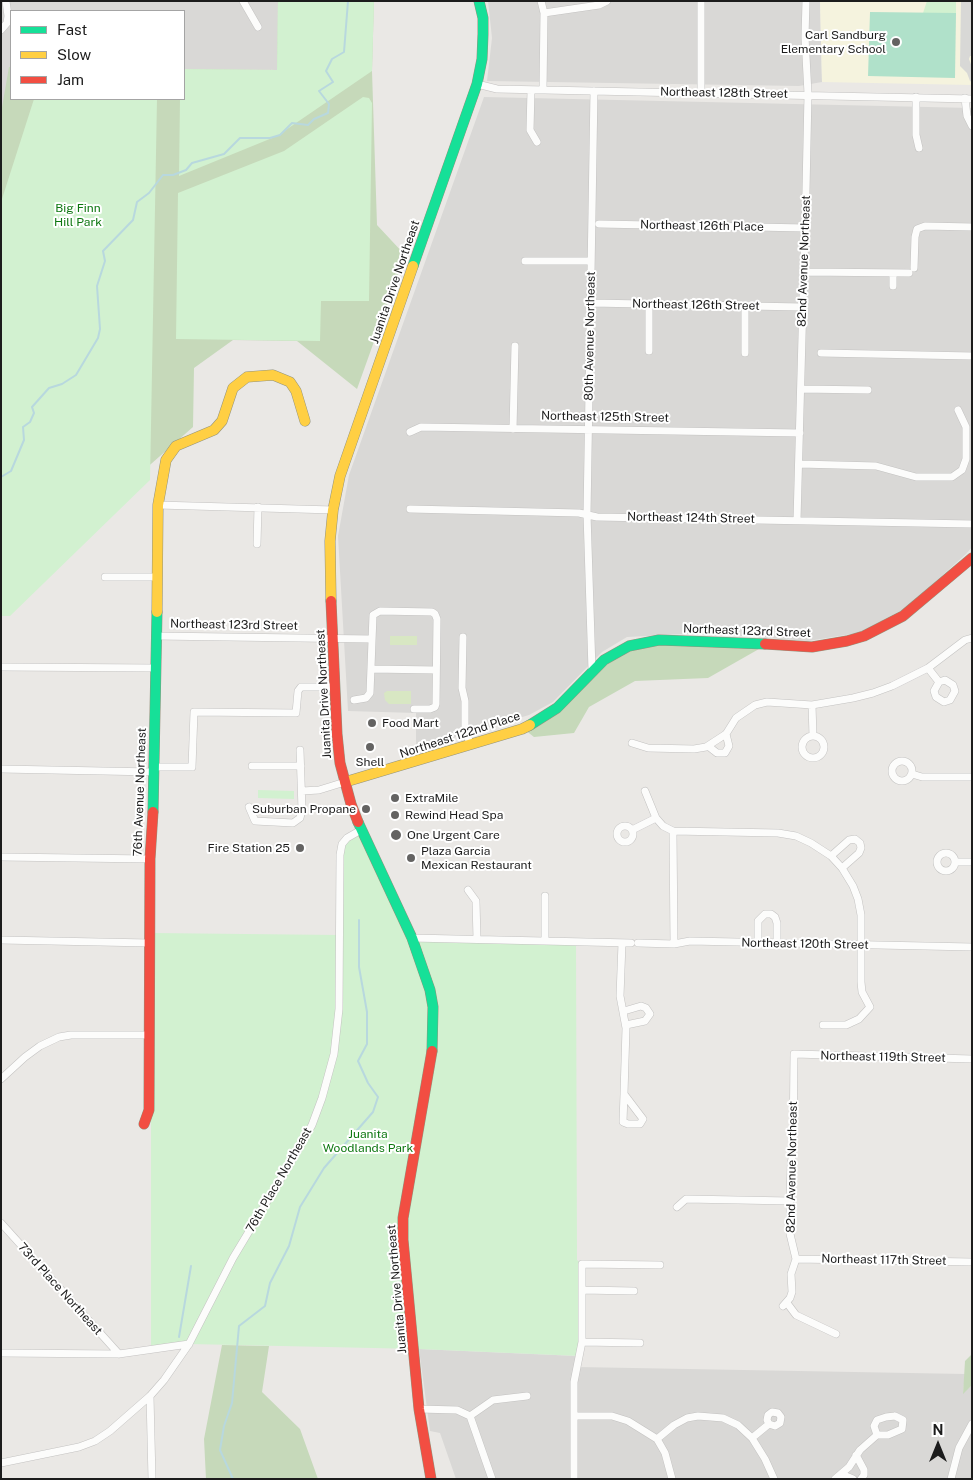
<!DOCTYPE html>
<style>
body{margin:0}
#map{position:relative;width:973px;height:1480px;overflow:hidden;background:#eae8e5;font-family:"Public Sans",sans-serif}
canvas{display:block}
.frame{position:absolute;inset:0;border:2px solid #1c1c1c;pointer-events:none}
.legend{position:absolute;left:10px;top:10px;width:175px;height:90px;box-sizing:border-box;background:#fff;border:1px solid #a4a4a4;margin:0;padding:6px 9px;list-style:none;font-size:15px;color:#1c1c1c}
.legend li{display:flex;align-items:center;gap:10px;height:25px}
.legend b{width:25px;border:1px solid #a4a4a4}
.north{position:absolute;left:913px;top:1420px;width:50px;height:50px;-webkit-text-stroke:4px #fff;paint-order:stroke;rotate:0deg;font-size:14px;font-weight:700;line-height:20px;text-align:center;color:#1c1c1c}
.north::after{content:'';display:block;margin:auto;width:18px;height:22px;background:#1c1c1c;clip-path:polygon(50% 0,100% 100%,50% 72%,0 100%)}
</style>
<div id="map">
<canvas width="973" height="1480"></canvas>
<div class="frame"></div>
<ul class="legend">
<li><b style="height:6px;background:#16e098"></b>Fast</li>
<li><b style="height:6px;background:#ffcf43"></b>Slow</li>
<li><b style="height:6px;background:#f24e42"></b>Jam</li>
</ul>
<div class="north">N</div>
</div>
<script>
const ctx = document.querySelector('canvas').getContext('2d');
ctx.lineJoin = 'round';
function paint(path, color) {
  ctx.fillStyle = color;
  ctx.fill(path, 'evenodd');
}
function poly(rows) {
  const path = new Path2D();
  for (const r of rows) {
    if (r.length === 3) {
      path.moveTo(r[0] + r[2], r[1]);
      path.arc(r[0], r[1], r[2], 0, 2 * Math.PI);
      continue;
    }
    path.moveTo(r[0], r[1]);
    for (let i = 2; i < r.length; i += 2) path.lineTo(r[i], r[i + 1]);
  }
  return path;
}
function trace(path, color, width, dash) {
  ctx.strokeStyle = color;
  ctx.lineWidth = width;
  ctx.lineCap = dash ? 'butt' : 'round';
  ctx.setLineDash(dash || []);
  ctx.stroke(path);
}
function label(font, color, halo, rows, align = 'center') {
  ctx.font = font + ' "Public Sans",sans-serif';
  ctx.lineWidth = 4;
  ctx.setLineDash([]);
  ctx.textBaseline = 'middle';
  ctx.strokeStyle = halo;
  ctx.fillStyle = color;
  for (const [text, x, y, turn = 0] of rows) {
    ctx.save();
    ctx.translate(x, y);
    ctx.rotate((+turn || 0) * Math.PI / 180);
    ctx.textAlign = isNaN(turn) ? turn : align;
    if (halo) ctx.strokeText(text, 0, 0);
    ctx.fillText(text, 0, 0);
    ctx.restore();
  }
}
const residential = poly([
 [1,1,278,1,277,70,184,69,184,11,11,11,11,99,1,202],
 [488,1,820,1,822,82,799,86,487,81,492,38],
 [484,97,972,108,972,547,966,554,906,608,858,633,808,641,705,633,627,637,602,652,553,702,529,715,416,749,416,713,348,711,338,536,349,475],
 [419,1349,577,1356,577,1367,965,1374,963,1393,972,1385,972,1479,456,1479,440,1433,430,1431]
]);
const education = poly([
 [820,1,972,1,972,85,822,82]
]);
const religious = poly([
 [961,1,972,1,972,56,970,56,969,59,972,67,972,82,970,81,967,73,960,66]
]);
const grass = poly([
 [390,636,417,636,417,645,390,645],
 [387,691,411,691,411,704,389,704,385,700,384,693]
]);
const forest = poly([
 [278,1,374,1,372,71,377,225,405,255,357,389,297,341,233,340,194,368,193,427,1,596,1,113,9,67,11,67,11,99,184,99,184,69,277,70],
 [644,642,766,645,708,678,635,681,589,707,574,733,534,737,525,730,592,670],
 [222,1345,269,1346,262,1392,300,1429,318,1479,206,1479,204,1439],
 [972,1354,972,1385,963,1394,965,1361]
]);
const park = poly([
 [278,1,374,1,372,71,277,136,179,176,180,99,184,99,184,69,277,70],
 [927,1,956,1,956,13,923,13],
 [363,97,369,98,372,103,369,301,321,301,320,341,176,339,178,193,284,151],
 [34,99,157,99,150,480,10,616,1,616,1,202],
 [258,790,294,791,294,799,258,798],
 [361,830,412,938,576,942,577,1260,582,1264,580,1356,419,1349,189,1344,151,1350,151,933,339,935,342,844]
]);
const pitch = poly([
 [870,12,956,13,955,78,868,76]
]);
const stream = poly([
 [1,477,11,471,24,440,23,427,30,422,34,413,32,407,49,388,62,384,76,375,98,338,100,329,97,286,105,261,103,251,133,220,137,202,149,193,163,175,173,175,186,170,192,163,224,154,240,138,270,138,280,135,292,123,308,125,314,119,328,113,329,104,319,91,333,82,326,71,332,59,344,52,348,1],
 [179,1337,191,1266],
 [233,1479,220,1450,224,1426,232,1403,239,1326,265,1306,270,1283,289,1246,300,1207,324,1168,373,1112,378,1097,368,1083,358,1061,367,1044,367,1012,359,967,359,920]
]);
const street = poly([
 [243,1,258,27],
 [541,1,544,13,543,90],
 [544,13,599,5,607,1],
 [1,30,7,23,8,16,6,1],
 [477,84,497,89,972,99],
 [531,90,530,130,537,142],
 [701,93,701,1],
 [916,97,916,135,919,148],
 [965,98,967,116,972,126],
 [599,224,806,228],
 [525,261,591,261],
 [914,268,915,237,917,229,925,226,972,227],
 [804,272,909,273],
 [893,273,893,286],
 [591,303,802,307],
 [649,304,649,351],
 [745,353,745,306],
 [821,353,972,356],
 [801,389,868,390],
 [513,429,515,346],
 [410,432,421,427,800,433],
 [800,464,876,466,916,477,952,477,962,470,966,459,966,427,958,410],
 [158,505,333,510],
 [410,509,579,513,597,517,972,524],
 [797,520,806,190,808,94,805,37,806,1],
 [257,544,258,507],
 [105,577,156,577],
 [156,636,371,639],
 [463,637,462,688,465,701,465,726,470,745],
 [1,667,155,668],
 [928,668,939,682,934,691,936,697,944,702,950,700,955,691,953,685,945,680,939,682],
 [371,669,436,670],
 [592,670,587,514,594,91],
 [354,700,366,698,370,693,373,615,380,611,432,612,435,614,437,619,436,704,435,707,430,709,414,709],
 [812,705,813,736],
 [813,747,11],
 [632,743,648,748,694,749,706,747,726,734,736,718,755,705,767,702,812,705,853,698,873,693,892,686,928,668,965,640,972,638],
 [708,746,717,753,725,753,729,746,726,734],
 [902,771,10],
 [252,766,301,766],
 [153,767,192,767,194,712,296,713,298,691,301,687,335,687],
 [1,769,154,772],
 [912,774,922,777,972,777],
 [302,791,319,790,345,782],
 [645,791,656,818,663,826,673,831,674,944],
 [249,807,255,821,293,823,300,818,302,810,300,750],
 [625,834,8],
 [632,830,656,818],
 [673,831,778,833,796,836,811,843,831,856,842,868,853,886,858,899,861,915,861,982,862,992,870,1007,859,1019,846,1025,823,1025],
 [946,862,9],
 [831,856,849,840,855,839,860,843,861,848,859,853,842,868],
 [1,857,150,859],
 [955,862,972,862],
 [468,890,476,901,477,939],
 [412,938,631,943],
 [1,940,149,943],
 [545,941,545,896],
 [622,943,620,996,626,1028,624,1094,643,1119,640,1124,628,1124,623,1122,624,1094],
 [638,943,674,944,690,941,972,947],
 [758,943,758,921,765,914,771,914,775,917,777,923,777,943],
 [624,1011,641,1006,646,1008,650,1014,645,1021,626,1025],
 [1,1079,25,1057,40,1046,59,1037,71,1035,148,1035],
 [677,1207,686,1199,790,1201],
 [1,1223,119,1354],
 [796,1259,972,1262],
 [582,1290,634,1291],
 [787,1303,796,1315,836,1334],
 [783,1306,790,1298,792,1292,791,1274,796,1259,790,1234,790,1201,791,1164,793,1152,794,1054,972,1059],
 [582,1342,640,1343],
 [1,1353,119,1354,189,1344],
 [150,1396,152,1479],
 [419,1409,457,1410,470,1416,492,1479],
 [470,1416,493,1400,527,1396],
 [575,1416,612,1416,628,1421,657,1439,674,1425,687,1418,698,1416,723,1418,738,1425,752,1438,765,1459,774,1479],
 [895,1416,903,1420,902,1429,888,1435,877,1435,874,1426,877,1420,886,1417,895,1416],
 [752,1438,769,1424,775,1426,780,1423,781,1417,778,1413,772,1412,768,1415,767,1420,769,1424],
 [657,1439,665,1453,672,1479],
 [856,1455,864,1470,864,1475,861,1479],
 [1,1463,79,1447,95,1441,110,1431,150,1396,164,1380,189,1344,233,1258,295,1155,312,1125,322,1098,334,1054,339,1009,340,855,342,844,347,838,361,830],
 [841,1474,853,1479],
 [574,1479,574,1382,582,1342,582,1264,660,1265],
 [835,1479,849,1467,860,1450,877,1435],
 [951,1479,959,1448,972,1424]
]);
const fast = poly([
 [413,266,477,84,482,59,483,34,483,18,479,1],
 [530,725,557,708,604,660,629,646,659,640,765,644],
 [153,812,157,612],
 [358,822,412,938,430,990,433,1007,432,1051]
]);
const slow = poly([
 [331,601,330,541,333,510,340,476,413,266],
 [157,612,158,505,166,460,176,446,214,430,222,421,233,388,247,377,273,375,290,382,296,391,305,421],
 [345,782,522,729,530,725]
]);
const jam = poly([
 [331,601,337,734,340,763,351,804,358,822],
 [765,644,812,647,847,641,864,636,903,616,972,558],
 [144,1124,149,1110,150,859,153,812],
 [431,1479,419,1409,403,1240,403,1218,432,1051]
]);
const markers = [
 [896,42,5,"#646362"],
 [372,723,5,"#646362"],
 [370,747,5,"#646362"],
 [395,798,5,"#646362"],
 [366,809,5,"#646362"],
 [395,815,5,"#646362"],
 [396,835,6,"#646362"],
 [300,848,5,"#646362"],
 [411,858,5,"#646362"]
];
const poiNames = [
 ["Carl Sandburg",886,35,"right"],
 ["Elementary School",886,49,"right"],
 ["Food Mart",382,723],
 ["Shell",370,762,"center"],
 ["ExtraMile",405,798],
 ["Suburban Propane",356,809,"right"],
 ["Rewind Head Spa",405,815],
 ["One Urgent Care",407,835],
 ["Fire Station 25",290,848,"right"],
 ["Plaza Garcia",421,851],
 ["Mexican Restaurant",421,865]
];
const streetNames = [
 ["Northeast 128th Street",724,93,1],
 ["Northeast 126th Place",702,226,1],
 ["82nd Avenue Northeast",804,261,-88],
 ["Juanita Drive Northeast",395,282,-71],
 ["Northeast 126th Street",696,305,1],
 ["80th Avenue Northeast",590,336,-89],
 ["Northeast 125th Street",605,417,1],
 ["Northeast 124th Street",691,518,1],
 ["Northeast 123rd Street",234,625,1],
 ["Northeast 123rd Street",747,631,2],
 ["Juanita Drive Northeast",324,694,-93],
 ["Northeast 122nd Place",460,735,-18],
 ["76th Avenue Northeast",140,792,-88],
 ["Northeast 120th Street",805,944,1],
 ["Northeast 119th Street",883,1057,1],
 ["82nd Avenue Northeast",792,1167,-89],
 ["76th Place Northeast",279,1180,-60],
 ["Northeast 117th Street",884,1260,1],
 ["73rd Place Northeast",60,1289,48],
 ["Juanita Drive Northeast",397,1289,-95]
];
const parkNames = [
 ["Big Finn",78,208],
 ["Hill Park",78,222],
 ["Juanita",368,1134],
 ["Woodlands Park",368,1148]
];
paint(residential, '#d9d8d6');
paint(education, '#f5f3de');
paint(religious, '#d8d8d6');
paint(grass, '#d8e7c3');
paint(forest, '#c6d9ba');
paint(park, '#d2f1d0');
paint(pitch, '#b0e1ca');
trace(stream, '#b8d8de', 2);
trace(street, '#c3c2c1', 8);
trace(fast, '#93937d', 11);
trace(slow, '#93937d', 11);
trace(jam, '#93937d', 11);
trace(street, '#fcfcfb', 7);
trace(fast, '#16e098', 10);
trace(slow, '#ffcf43', 10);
trace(jam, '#f24e42', 10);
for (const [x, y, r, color] of markers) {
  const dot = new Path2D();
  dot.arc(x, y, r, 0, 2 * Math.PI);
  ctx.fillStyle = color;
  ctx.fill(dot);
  trace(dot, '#fff', 2);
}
label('12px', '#1c1c1c', '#fff', poiNames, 'left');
label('12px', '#1c1c1c', '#fff', streetNames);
label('12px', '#0d7710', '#fff', parkNames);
</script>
